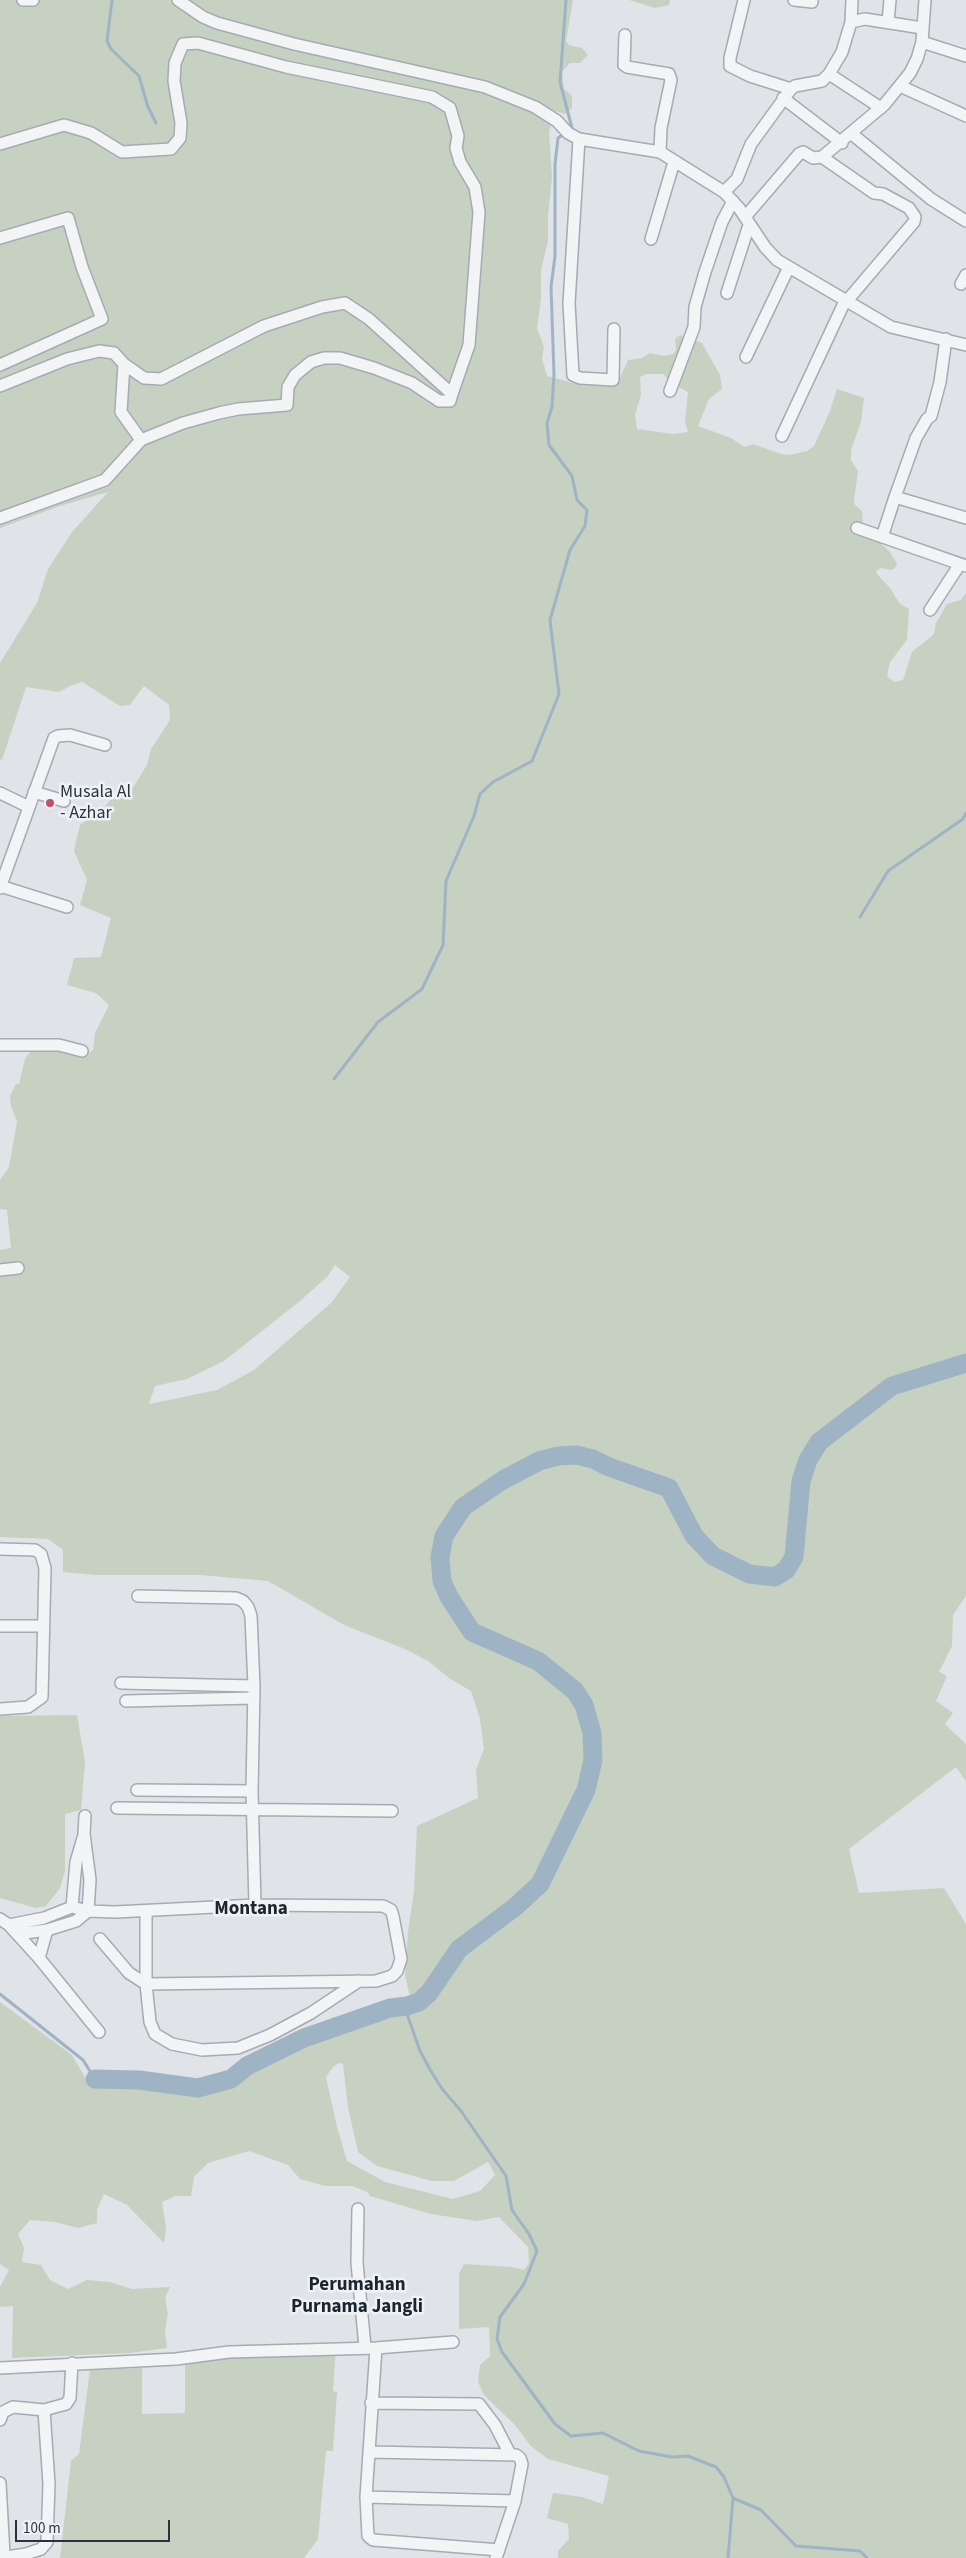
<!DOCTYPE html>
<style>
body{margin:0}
#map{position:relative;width:966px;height:2558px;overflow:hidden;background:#e0e3e8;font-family:"Source Sans 3",sans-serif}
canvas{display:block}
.scale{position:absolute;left:15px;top:2520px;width:155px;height:22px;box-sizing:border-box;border:2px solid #2a323e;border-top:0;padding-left:6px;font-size:15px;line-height:18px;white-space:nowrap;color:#2a323e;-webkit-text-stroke:4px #eff2f5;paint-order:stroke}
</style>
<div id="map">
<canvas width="966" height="2558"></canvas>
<div class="scale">100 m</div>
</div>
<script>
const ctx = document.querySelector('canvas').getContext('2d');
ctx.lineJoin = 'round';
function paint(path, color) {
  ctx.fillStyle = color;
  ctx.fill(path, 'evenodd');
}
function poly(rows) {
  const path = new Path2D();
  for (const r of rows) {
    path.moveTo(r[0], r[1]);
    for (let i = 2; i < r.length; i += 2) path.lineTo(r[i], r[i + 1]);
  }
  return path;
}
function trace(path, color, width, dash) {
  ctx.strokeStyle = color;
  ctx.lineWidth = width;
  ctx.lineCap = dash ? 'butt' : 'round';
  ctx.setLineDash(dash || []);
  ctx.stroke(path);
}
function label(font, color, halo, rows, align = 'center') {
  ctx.font = font + ' "Source Sans 3",sans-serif';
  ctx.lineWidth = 5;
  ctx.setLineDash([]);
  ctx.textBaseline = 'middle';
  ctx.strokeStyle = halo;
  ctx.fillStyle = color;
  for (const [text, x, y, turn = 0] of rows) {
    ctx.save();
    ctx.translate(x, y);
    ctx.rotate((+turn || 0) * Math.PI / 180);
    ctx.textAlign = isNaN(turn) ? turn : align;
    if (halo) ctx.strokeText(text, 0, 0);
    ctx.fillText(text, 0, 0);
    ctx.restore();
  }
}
const green = poly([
 [0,0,573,0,566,41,569,45,582,48,588,55,580,63,570,63,562,72,564,89,572,96,572,108,565,114,555,111,549,132,552,178,548,216,548,241,541,270,541,298,537,328,544,347,542,358,547,376,577,384,617,385,628,360,642,358,650,353,664,356,673,354,676,350,675,339,680,335,702,343,720,375,722,389,709,399,698,426,731,438,744,447,753,444,781,454,790,455,807,451,814,446,830,411,837,389,864,398,861,422,851,450,851,460,858,471,854,500,855,505,862,511,863,524,873,529,881,544,889,551,897,563,895,568,891,570,881,568,876,571,877,574,890,588,900,604,909,609,907,640,890,662,887,676,894,682,903,680,912,652,934,634,936,623,947,604,961,600,966,593,966,1596,953,1615,952,1646,939,1672,947,1676,936,1701,953,1713,945,1724,966,1744,966,1781,956,1767,849,1849,859,1893,944,1888,966,1924,966,2558,558,2558,558,2551,569,2539,568,2524,547,2518,553,2493,582,2497,603,2504,609,2476,548,2459,531,2446,514,2424,484,2395,478,2382,480,2365,490,2356,489,2327,459,2329,459,2274,464,2264,511,2267,524,2270,529,2263,528,2247,499,2217,477,2221,431,2214,370,2196,367,2192,352,2186,325,2186,300,2179,288,2165,249,2151,208,2163,194,2177,191,2196,175,2196,162,2202,166,2228,164,2243,127,2205,104,2194,97,2210,97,2223,78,2228,55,2222,30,2220,18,2234,24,2248,22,2262,41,2265,50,2280,68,2289,87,2280,110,2282,132,2289,170,2287,165,2298,168,2314,165,2332,167,2348,130,2353,12,2358,13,2306,0,2307,0,2287,9,2270,0,2264,0,2002,72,2055,86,2079,93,2084,106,2085,121,2082,180,2094,199,2093,216,2088,240,2078,263,2063,372,2019,411,2001,405,1975,408,1932,414,1891,417,1826,478,1798,476,1770,484,1749,480,1719,471,1691,449,1678,428,1661,405,1649,344,1625,268,1581,200,1575,96,1575,63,1572,63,1550,48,1539,0,1537,0,1250,11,1248,7,1210,0,1209,0,1180,9,1167,17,1122,11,1106,10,1096,16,1084,19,1084,25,1059,30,1052,54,1051,84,1056,93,1050,95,1033,109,1005,96,993,67,985,74,958,101,957,111,918,80,905,87,880,74,851,80,825,105,807,113,796,126,799,147,765,151,749,170,720,169,705,144,686,130,705,120,706,82,682,72,685,59,692,26,687,2,760,0,759,0,663,37,603,48,569,72,532,108,492,60,506,0,528],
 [647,374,663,374,673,384,688,392,685,422,688,432,673,434,637,429,635,415,641,395,640,377],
 [335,1265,350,1277,332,1302,254,1370,217,1390,149,1404,155,1386,187,1379,224,1361,300,1301,327,1277],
 [339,2063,343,2064,348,2107,358,2152,377,2166,432,2181,454,2181,488,2162,495,2175,480,2191,453,2199,385,2182,347,2161,337,2127,326,2077,333,2067],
 [629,0,670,0,669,5,655,8],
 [77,1715,85,1762,81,1810,65,1814,65,1871,60,1888,46,1906,36,1908,0,1898,0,1716],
 [336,2348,333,2391,337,2392,333,2451,326,2451,318,2539,304,2558,60,2558,71,2461,79,2454,90,2370,142,2368,142,2414,185,2413,185,2362,240,2355]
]);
const stream = poly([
 [112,0,107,41,111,49,139,76,148,107,156,123],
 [860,917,888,871,963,819,966,813],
 [334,1079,378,1022,422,989,443,945,446,881,474,816,480,794,493,782,532,761,559,694,550,620,570,550,585,526,587,510,577,500,572,476,549,445,547,423,552,407,554,374,551,287,555,256,555,164,558,138,572,128,560,82,566,0],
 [0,1994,83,2060,95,2079],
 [407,2006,407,2014,420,2051,432,2073,443,2090,461,2111,506,2176,512,2210,529,2234,537,2251,524,2284,500,2317,497,2339,502,2352,555,2424,571,2436,603,2433,639,2451,672,2457,688,2456,716,2467,724,2477,733,2498,728,2558],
 [733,2498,761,2510,796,2546,860,2551,867,2558]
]);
const river = poly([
 [95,2079,139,2080,198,2088,231,2079,247,2066,304,2038,390,2008,407,2006,419,2002,429,1993,459,1949,515,1907,540,1884,586,1790,593,1760,592,1733,584,1705,575,1691,538,1661,472,1632,449,1597,442,1581,440,1557,444,1536,463,1507,503,1480,539,1461,558,1456,576,1455,593,1459,609,1467,669,1488,694,1536,713,1556,749,1574,775,1577,786,1570,794,1557,801,1481,808,1460,819,1442,892,1386,966,1363]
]);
const minor = poly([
 [23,0,33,0],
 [178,0,203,17,217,23,294,44,485,87,535,107,557,121,568,133,579,139,660,152,724,192,739,208,765,247,777,260,891,327,966,345],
 [744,0,730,58,730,66,750,76,791,89],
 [794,0,812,2,812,0],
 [851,22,865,19,922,28],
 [888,22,890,0],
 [625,35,624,65,627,67,669,74,671,80,661,128,660,152],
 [922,42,966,56],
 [829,74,881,108],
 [900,86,966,116],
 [783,98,842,143],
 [852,134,931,199,966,221],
 [579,139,569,303,573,375,580,378,613,380,614,329],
 [0,144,64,125,91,133,122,152,171,149,180,138,181,123,174,81,175,63,183,44,198,43,286,67,432,97,450,108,458,136,456,148,460,162,475,187,479,212,469,345,452,394],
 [822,157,874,193,883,194,909,208,915,217,914,222,846,302],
 [724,192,737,179,751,144,791,89,795,86,822,81,829,74,842,52,851,22,852,0],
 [745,217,799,154,803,152,813,158,822,157,884,105,910,73,917,59,922,42,925,0],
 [0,238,68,218,82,267,102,319,0,365],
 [651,239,674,162],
 [961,284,966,275],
 [727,293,749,225],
 [946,339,940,382,931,416,927,419,916,438,895,497,966,518],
 [746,357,789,267],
 [124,364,144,378,161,379,264,326,322,307,345,303,369,319,452,394,450,401,439,401,412,383,374,368,340,358,324,358,311,362,295,375,288,387,287,405,238,409,219,413,183,423,141,440],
 [0,386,67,359,99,351,114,353,124,364,121,412,141,440,105,480,0,518],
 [670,391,694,327,695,307,705,272,722,222,733,201],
 [782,436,845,301],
 [857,528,966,566],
 [882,537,895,497],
 [930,610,960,564],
 [34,792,64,801],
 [0,793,29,807],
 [0,886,67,907],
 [0,888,54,738,58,736,70,735,105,745],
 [0,1045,59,1045,82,1051],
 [0,1270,18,1268],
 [0,1549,35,1550,41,1554,45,1568,42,1697,28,1707,0,1709],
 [138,1596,236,1598,243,1601,248,1607,251,1616,254,1686,252,1791,255,1905],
 [0,1626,43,1626],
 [121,1683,254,1686],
 [126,1701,254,1698],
 [137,1790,252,1791],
 [117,1808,392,1811],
 [72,1907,88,1911,115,1912,255,1905,383,1906,391,1910,393,1916,401,1959,397,1971,392,1976,376,1981,146,1984,129,1973,100,1939],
 [72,1907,76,1862,83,1838],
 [146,1912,146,1984,150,2022,155,2034,172,2044,202,2050,238,2048,270,2035,311,2013,359,1981],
 [0,1919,9,1925,39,1958,99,2032],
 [9,1925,44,1918,72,1907],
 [18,1934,47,1930,76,1921,88,1911,90,1880,84,1834,85,1816],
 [39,1958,47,1930],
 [358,2209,357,2263,365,2347],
 [376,2348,366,2497,368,2536,373,2540,499,2550],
 [0,2368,176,2359,229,2352,376,2348,453,2342],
 [371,2403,479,2404,495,2425,510,2454],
 [0,2420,3,2412,13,2407,44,2410,66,2404,70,2398,72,2363],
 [370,2452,516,2455,520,2458,522,2464,515,2501],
 [0,2483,4,2555,7,2557,26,2554,41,2549,47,2542,49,2484,44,2410],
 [366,2497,515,2501,496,2558]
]);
const markers = [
 [50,803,5,"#c34f69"]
];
const poiNames = [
 ["Musala Al",60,793],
 ["- Azhar",60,814]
];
const neighbourhoodNames = [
 ["Montana",251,1910],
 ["Perumahan",357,2286],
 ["Purnama Jangli",357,2308]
];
paint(green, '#c7d1c2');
trace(stream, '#9eb4c5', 3);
trace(river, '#9eb4c5', 19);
trace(minor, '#a6aab2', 14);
trace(minor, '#f2f4f6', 11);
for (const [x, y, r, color] of markers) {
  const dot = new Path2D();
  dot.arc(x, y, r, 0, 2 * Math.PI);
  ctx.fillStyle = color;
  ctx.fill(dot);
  trace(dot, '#eff2f5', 2);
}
label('18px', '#2a323e', '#eff2f5', poiNames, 'left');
label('bold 19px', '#1c242e', '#eff2f5', neighbourhoodNames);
</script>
